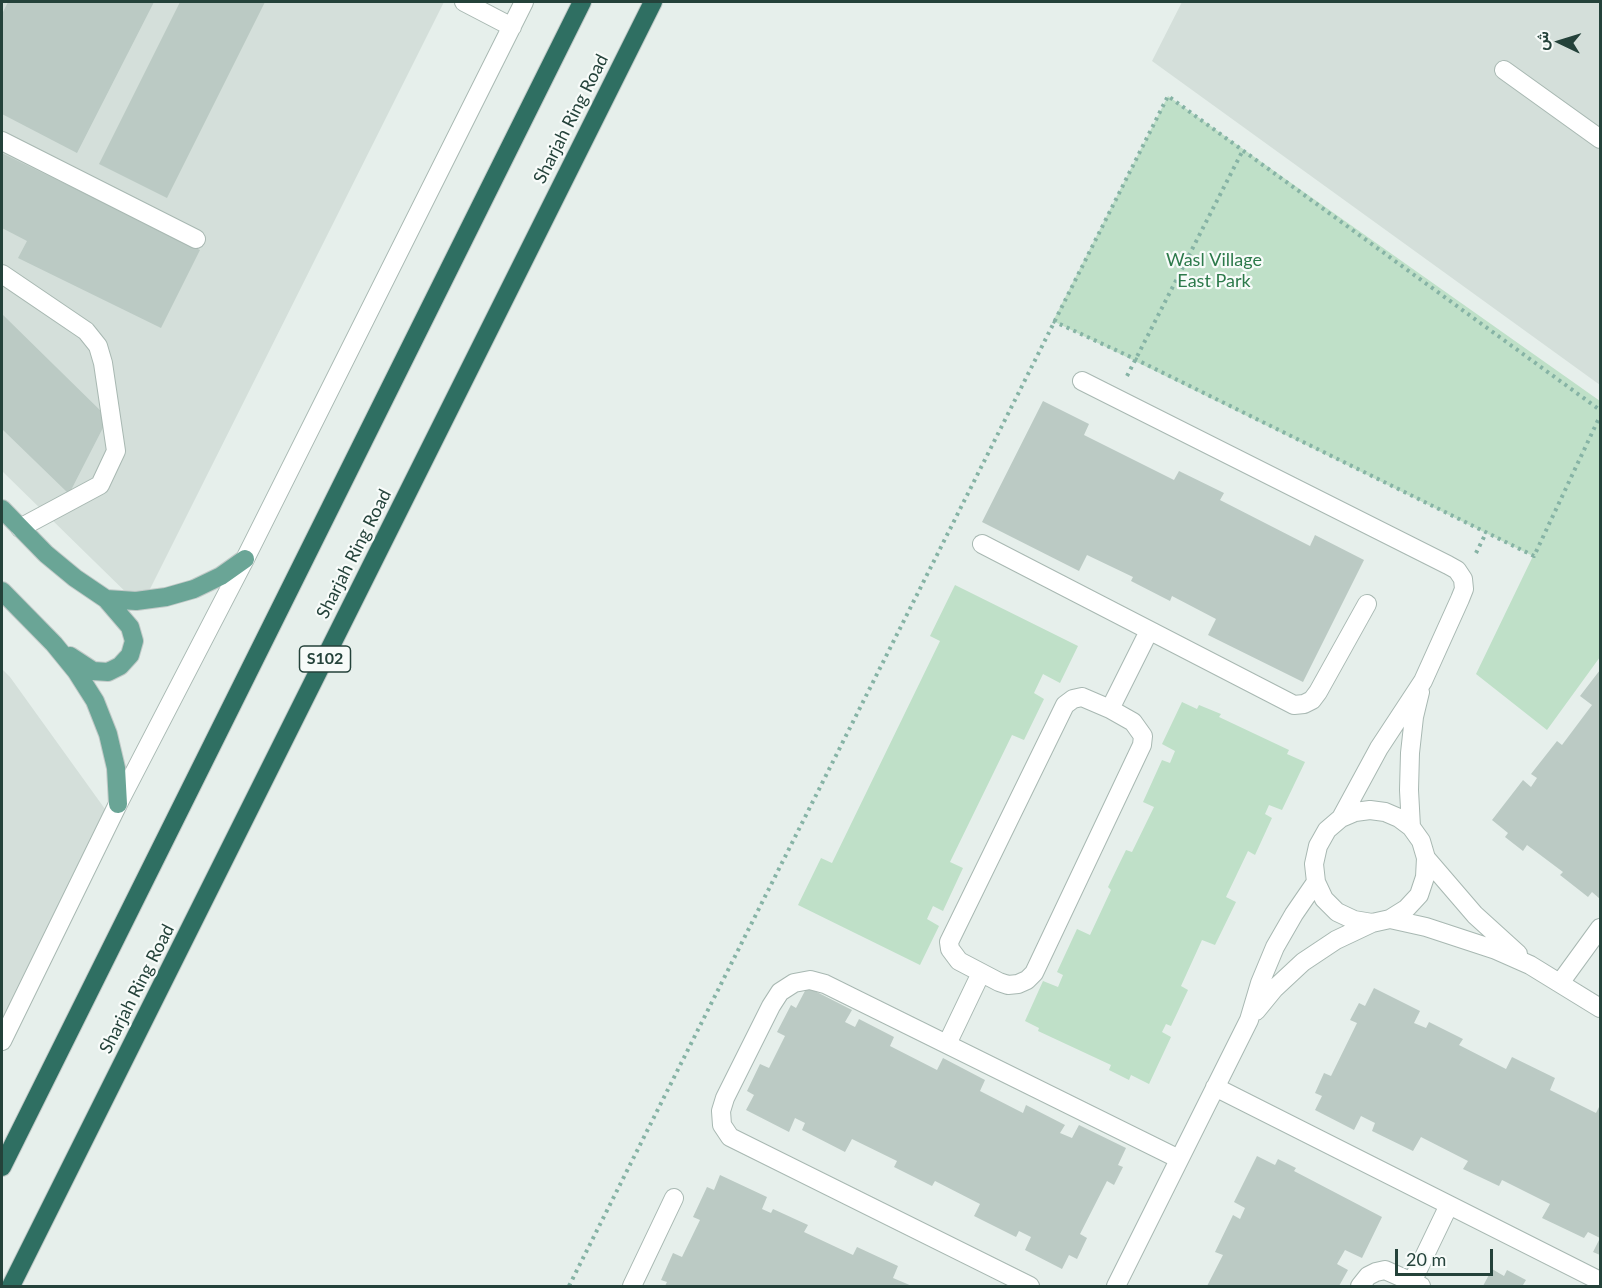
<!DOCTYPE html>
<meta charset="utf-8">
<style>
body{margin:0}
#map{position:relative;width:1602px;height:1288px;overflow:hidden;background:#e6efeb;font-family:Lato,Vazirmatn,sans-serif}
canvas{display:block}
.frame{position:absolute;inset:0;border:3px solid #24423a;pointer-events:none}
.north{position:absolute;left:1530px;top:12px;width:60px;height:60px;-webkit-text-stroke:4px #f7fbf9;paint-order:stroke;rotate:274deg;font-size:16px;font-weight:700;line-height:24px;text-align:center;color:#24423a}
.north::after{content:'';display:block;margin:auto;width:21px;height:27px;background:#24423a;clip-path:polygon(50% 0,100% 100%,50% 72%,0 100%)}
.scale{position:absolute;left:1395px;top:1249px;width:98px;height:27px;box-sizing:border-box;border:3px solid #24423a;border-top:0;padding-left:8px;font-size:18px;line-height:21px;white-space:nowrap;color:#24423a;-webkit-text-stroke:4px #f7fbf9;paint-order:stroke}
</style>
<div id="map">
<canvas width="1602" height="1288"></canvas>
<div class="frame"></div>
<div class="north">ش</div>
<div class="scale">20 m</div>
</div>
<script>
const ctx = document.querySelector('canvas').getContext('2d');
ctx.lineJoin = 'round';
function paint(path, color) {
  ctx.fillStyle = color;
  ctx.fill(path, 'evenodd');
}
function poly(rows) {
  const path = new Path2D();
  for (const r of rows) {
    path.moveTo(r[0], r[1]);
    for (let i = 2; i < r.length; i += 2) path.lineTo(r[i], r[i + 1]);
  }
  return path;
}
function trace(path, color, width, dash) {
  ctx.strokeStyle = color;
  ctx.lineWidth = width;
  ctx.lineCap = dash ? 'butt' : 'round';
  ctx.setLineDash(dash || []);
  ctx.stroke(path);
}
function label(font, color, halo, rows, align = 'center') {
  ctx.font = font + ' Lato,sans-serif';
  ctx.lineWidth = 4.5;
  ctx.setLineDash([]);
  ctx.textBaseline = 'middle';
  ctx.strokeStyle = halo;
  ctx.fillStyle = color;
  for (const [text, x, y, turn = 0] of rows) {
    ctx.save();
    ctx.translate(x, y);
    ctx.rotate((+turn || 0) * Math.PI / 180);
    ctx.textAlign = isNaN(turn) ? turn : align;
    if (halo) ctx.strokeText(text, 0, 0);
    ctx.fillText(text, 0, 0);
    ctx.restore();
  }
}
const built = poly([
 [2,2,444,2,141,607,2,471],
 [1182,2,1600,2,1600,385,1152,61],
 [2,669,10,677,110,816,2,1022]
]);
const green = poly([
 [1168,96,1600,401,1600,657,1547,730,1476,674,1533,556,1053,321],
 [955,585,1078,646,1060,683,1043,674,1034,693,1044,699,1024,740,1012,735,950,862,963,868,943,911,933,906,927,919,939,926,920,965,798,905,821,858,832,863,940,641,930,636],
 [1182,702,1197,709,1199,705,1221,714,1219,717,1289,750,1287,754,1305,762,1282,810,1269,805,1265,814,1272,818,1255,855,1248,851,1226,897,1236,902,1215,945,1202,940,1181,986,1188,990,1171,1026,1166,1024,1162,1032,1171,1037,1149,1084,1131,1075,1129,1080,1109,1070,1111,1065,1038,1031,1039,1028,1025,1021,1043,981,1058,987,1063,975,1057,972,1077,929,1090,935,1111,890,1108,887,1126,850,1132,852,1154,807,1143,802,1162,760,1170,763,1175,751,1162,744]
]);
const building = poly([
 [8,2,154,2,77,153,2,114,2,14],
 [180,2,265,2,167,198,99,164],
 [2,153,200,250,161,328,18,258,27,241,2,228],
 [2,314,108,418,69,494,2,429],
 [1043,401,1089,424,1084,435,1174,480,1179,471,1224,493,1220,500,1310,546,1315,535,1364,560,1303,682,1208,635,1216,619,1172,596,1170,601,1131,581,1133,577,1087,555,1079,571,982,522],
 [1600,670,1600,899,1592,892,1588,897,1560,875,1563,872,1527,845,1523,851,1505,837,1508,833,1492,820,1523,780,1531,787,1537,778,1531,774,1557,741,1562,745,1592,705,1580,696],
 [807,987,852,1010,845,1022,855,1027,859,1019,894,1037,890,1046,937,1070,943,1058,985,1080,980,1091,1023,1113,1026,1105,1065,1125,1060,1133,1072,1138,1079,1125,1126,1148,1118,1165,1123,1167,1114,1185,1107,1181,1080,1234,1087,1238,1077,1259,1069,1255,1062,1269,1025,1250,1031,1237,1019,1231,1016,1237,974,1216,980,1204,935,1181,932,1186,894,1167,897,1161,852,1139,845,1152,802,1130,805,1123,795,1118,789,1132,746,1110,754,1095,747,1091,760,1064,769,1068,785,1036,777,1032,791,1005,796,1008],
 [1374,988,1420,1011,1414,1023,1426,1028,1429,1022,1463,1039,1459,1045,1506,1069,1512,1057,1555,1078,1550,1090,1596,1113,1600,1105,1600,1255,1593,1252,1600,1238,1588,1232,1584,1238,1542,1218,1550,1204,1502,1180,1499,1186,1463,1169,1468,1161,1421,1137,1413,1151,1372,1131,1375,1123,1361,1116,1354,1130,1315,1110,1322,1096,1315,1093,1324,1073,1331,1076,1357,1023,1350,1020,1359,1003,1365,1006],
 [1257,1156,1275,1165,1278,1159,1296,1168,1294,1171,1382,1217,1362,1258,1345,1250,1337,1264,1348,1270,1339,1286,1207,1286,1223,1255,1215,1252,1233,1215,1240,1219,1245,1208,1234,1202],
 [720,1175,767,1197,762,1209,771,1213,773,1209,808,1225,804,1232,853,1255,857,1247,898,1266,893,1278,912,1286,665,1286,667,1282,661,1280,673,1253,682,1257,700,1220,693,1217,707,1187,714,1190],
 [1492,1269,1504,1276,1507,1270,1526,1280,1523,1285,1526,1286,1483,1286]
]);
const path = poly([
 [1053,321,1135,359,1534,556,1600,416],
 [1127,376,1243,150],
 [1476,553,1486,533],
 [569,1286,1168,96,1600,410]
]);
const minor = poly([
 [464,2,512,27],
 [1504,70,1600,139],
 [2,141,196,239],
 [2,274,86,331,98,346,103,363,116,451,100,485,20,528],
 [1082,381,1448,565,1457,570,1463,579,1464,589,1460,599,1423,681,1379,748,1341,818,1327,830,1318,846,1314,864,1316,882,1324,899,1337,912,1354,920,1372,923,1390,919,1406,909,1419,895,1425,877,1426,858,1421,841,1411,827,1399,818,1385,812,1370,810,1355,812,1341,818],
 [982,544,1294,705,1304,704,1312,700,1318,692,1367,604],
 [1082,697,1110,709,1133,722,1143,736,1142,745,1034,973,1027,980,1018,984,1008,985,999,982,959,961,950,949,949,942,1065,705,1073,699,1082,697],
 [1110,709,1149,631],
 [1411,827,1409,790,1410,753,1414,717,1420,692],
 [1426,858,1475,915,1518,954],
 [1390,919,1426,927,1496,950,1530,965,1600,1008],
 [1560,983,1600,928],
 [1256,1011,1274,989,1303,962,1336,940,1372,923],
 [2,1041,118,804,245,559,524,2],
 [947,1044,981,973],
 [1215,1087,1600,1281],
 [1412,1282,1449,1205],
 [632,1286,674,1198],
 [1030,1286,730,1137,722,1125,721,1111,725,1098,771,1006,780,992,794,983,810,980,825,984,1179,1159],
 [1116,1286,1249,1020,1260,983,1275,947,1294,914,1316,882],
 [1360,1286,1368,1276,1376,1272,1385,1270,1421,1286]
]);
const major = poly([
 [2,509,46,554,75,578,106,599,136,601,166,597,194,589,221,576,245,559],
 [2,591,54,644,76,671,95,701,108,734,116,768,118,804],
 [70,656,93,671,108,672,120,666,130,655,134,641,130,627,106,599]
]);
const highway = poly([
 [2,1167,582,2],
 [11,1286,653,2]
]);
const shields = [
 [325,659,51]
];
const shieldNames = [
 ["S102",325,659]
];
const streetNames = [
 ["Sharjah Ring Road",571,119,-63],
 ["Sharjah Ring Road",354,554,-63],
 ["Sharjah Ring Road",137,989,-63]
];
const parkNames = [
 ["Wasl Village",1214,260],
 ["East Park",1214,281]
];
paint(built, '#d4dfda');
paint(green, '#bfe0c8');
paint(building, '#bbcac4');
trace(minor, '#a8b8b2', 20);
trace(major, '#c2cac8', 20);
trace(highway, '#c2cac8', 20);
trace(path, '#86b3a5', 4, [3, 4.5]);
trace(minor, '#fff', 18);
trace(major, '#6aa596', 18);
trace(highway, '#2f6f62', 18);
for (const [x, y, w] of shields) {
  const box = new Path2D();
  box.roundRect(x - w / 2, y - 13, w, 26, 4.5);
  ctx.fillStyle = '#f7fbf9';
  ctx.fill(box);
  trace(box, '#24423a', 1.5);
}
label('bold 16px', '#24423a', null, shieldNames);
label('18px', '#24423a', '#f7fbf9', streetNames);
label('18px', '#2d7a4b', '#f7fbf9', parkNames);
</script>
